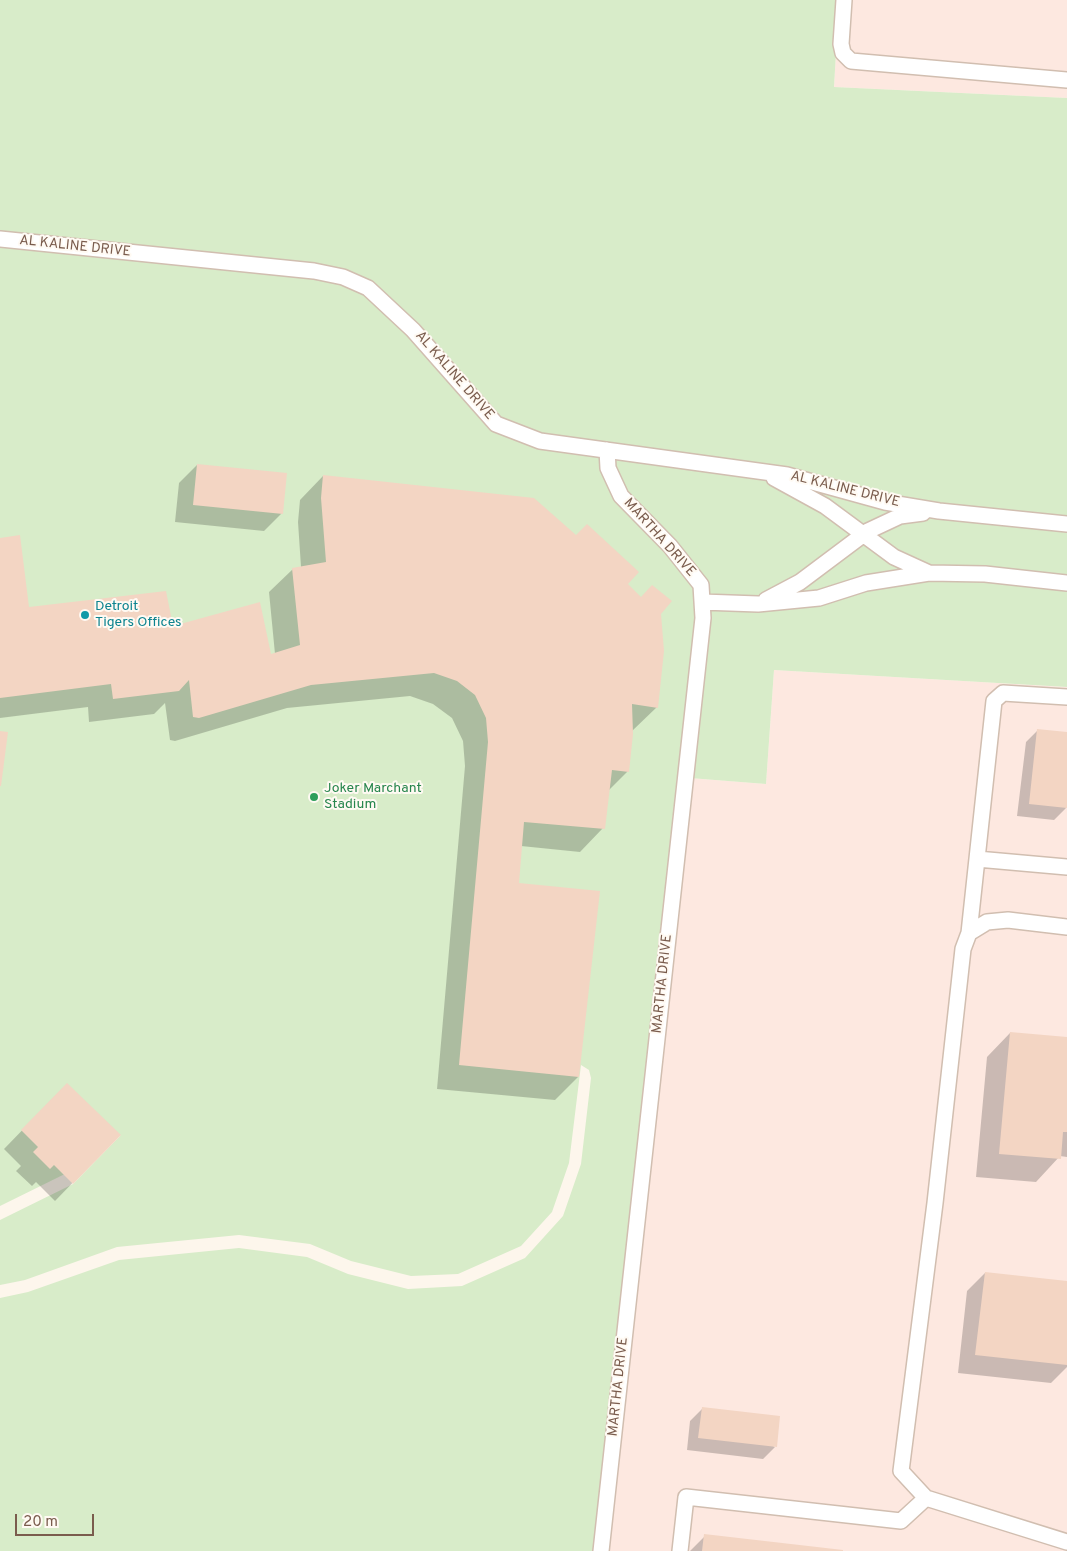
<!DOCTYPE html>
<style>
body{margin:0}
#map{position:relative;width:1067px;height:1551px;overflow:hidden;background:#fdf6ec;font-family:Overpass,sans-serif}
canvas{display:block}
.scale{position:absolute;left:15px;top:1514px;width:79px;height:22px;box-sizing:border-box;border:2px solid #7a5c4d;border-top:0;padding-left:6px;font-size:15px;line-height:18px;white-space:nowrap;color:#7a5c4d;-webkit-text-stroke:4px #fffaf3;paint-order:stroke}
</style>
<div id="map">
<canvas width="1067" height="1551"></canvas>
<div class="scale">20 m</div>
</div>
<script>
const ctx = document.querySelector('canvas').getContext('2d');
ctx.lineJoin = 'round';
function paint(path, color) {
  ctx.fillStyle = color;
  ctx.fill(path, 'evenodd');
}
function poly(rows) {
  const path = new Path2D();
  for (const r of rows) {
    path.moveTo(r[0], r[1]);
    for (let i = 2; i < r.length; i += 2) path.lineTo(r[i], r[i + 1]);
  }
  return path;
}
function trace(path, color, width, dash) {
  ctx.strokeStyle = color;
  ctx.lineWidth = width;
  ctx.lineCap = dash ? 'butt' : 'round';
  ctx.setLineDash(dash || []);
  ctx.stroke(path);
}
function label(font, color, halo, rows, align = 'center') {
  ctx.font = font + ' Overpass,sans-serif';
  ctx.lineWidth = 4;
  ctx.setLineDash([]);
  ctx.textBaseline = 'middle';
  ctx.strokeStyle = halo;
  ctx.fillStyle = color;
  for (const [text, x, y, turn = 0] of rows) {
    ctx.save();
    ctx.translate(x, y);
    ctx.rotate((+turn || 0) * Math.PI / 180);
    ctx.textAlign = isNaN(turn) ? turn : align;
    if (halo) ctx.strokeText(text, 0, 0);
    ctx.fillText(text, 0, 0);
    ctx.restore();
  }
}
const commercial = poly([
 [839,0,1067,0,1067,98,834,87],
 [774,670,1067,687,1067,1551,593,1551,677,777,766,784]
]);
const green = poly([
 [0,0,839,0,834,87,1067,98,1067,687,774,670,766,784,677,777,593,1551,0,1551,0,1298,28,1292,119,1260,239,1248,307,1257,348,1274,408,1289,462,1286,525,1258,563,1216,581,1164,591,1078,589,1070,581,1065,569,1163,552,1212,521,1246,458,1274,411,1276,351,1261,310,1244,239,1235,117,1247,25,1280,0,1285,0,1220,73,1184,121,1135,67,1173,0,1206]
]);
const shadow = poly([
 [197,465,282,513,264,531,175,522,179,483],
 [323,476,626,584,659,614,657,707,632,731,628,771,608,791,603,828,580,852,521,846,518,885,578,1077,555,1100,437,1089,465,766,463,741,452,718,433,704,410,696,287,708,175,741,170,740,165,703,154,714,89,722,88,707,0,718,0,539,28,608,172,628,271,656,275,654,269,592,293,569,301,567,298,522,300,500],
 [1038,730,1067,734,1066,808,1054,820,1017,816,1026,742],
 [1010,1033,1067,1038,1067,1157,1060,1156,1036,1182,976,1177,987,1057],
 [67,1084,119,1135,55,1201,36,1182,32,1186,16,1171,21,1166,4,1149],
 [985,1273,1067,1283,1067,1367,1051,1383,958,1373,967,1291],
 [702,1409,775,1447,763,1459,687,1450,690,1421],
 [705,1536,843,1551,690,1551]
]);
const building = poly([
 [197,464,287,473,283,514,193,505],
 [323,475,534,498,576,535,587,524,639,572,628,584,641,597,652,585,672,601,661,614,664,651,658,708,632,704,633,734,629,772,612,770,605,829,524,822,519,883,600,891,579,1077,459,1065,488,742,486,718,475,695,457,681,434,673,311,685,199,718,193,717,189,680,179,691,113,699,111,684,0,698,0,538,20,535,29,607,166,591,173,626,260,602,271,654,300,645,292,568,326,562,321,498],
 [1037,729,1067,732,1067,808,1029,804],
 [0,731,8,732,1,786,0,786],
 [1010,1032,1067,1037,1067,1132,1063,1132,1061,1159,999,1154],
 [67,1083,121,1135,73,1184,54,1165,50,1169,33,1152,38,1147,21,1130],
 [985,1272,1067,1281,1067,1365,975,1355],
 [702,1407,780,1416,777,1447,698,1438],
 [704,1534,843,1550,843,1551,702,1551]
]);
const service = poly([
 [844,0,841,44,843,53,851,61,1067,80],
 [0,239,314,271,343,277,368,288,413,330,496,424,540,441,787,475,885,502,939,511,1067,524],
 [774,478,825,506,894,557,929,573],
 [766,600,800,582,868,531,900,516,923,513],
 [702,602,758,604,819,598,866,583,929,573,985,574,1067,583],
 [977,859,1067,867],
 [1067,927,1008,920,987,922,969,933,963,949,935,1203,901,1471,926,1498,1067,1542],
 [969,933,994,701,1003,693,1067,697],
 [601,1551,703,618,701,585,670,546,621,496,608,468,607,450],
 [680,1551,686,1497,901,1521,926,1498]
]);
const markers = [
 [85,615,5,"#0f9aa8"],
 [314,797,5,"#2e9e5b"]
];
const streetNames = [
 ["AL KALINE DRIVE",75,247,6],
 ["AL KALINE DRIVE",454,376,49],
 ["AL KALINE DRIVE",845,490,14],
 ["MARTHA DRIVE",659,538,48],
 ["MARTHA DRIVE",663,984,-84],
 ["MARTHA DRIVE",619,1387,-84]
];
const cultureNames = [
 ["Detroit",95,607],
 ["Tigers Offices",95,623]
];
const leisureNames = [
 ["Joker Marchant",324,789],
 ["Stadium",324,805]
];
paint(commercial, '#fde8e0');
paint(green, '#d8ecc9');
paint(shadow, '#0003');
paint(building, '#f3d5c3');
trace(service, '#d1beb0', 18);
trace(service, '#fff', 15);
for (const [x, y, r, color] of markers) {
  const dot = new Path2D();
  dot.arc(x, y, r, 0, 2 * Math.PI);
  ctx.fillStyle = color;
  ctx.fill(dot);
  trace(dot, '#fffaf3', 2);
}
label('14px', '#7a5c4d', '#fffaf3', streetNames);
label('14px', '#0d838f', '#fffaf3', cultureNames, 'left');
label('14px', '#27864d', '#fffaf3', leisureNames, 'left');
</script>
